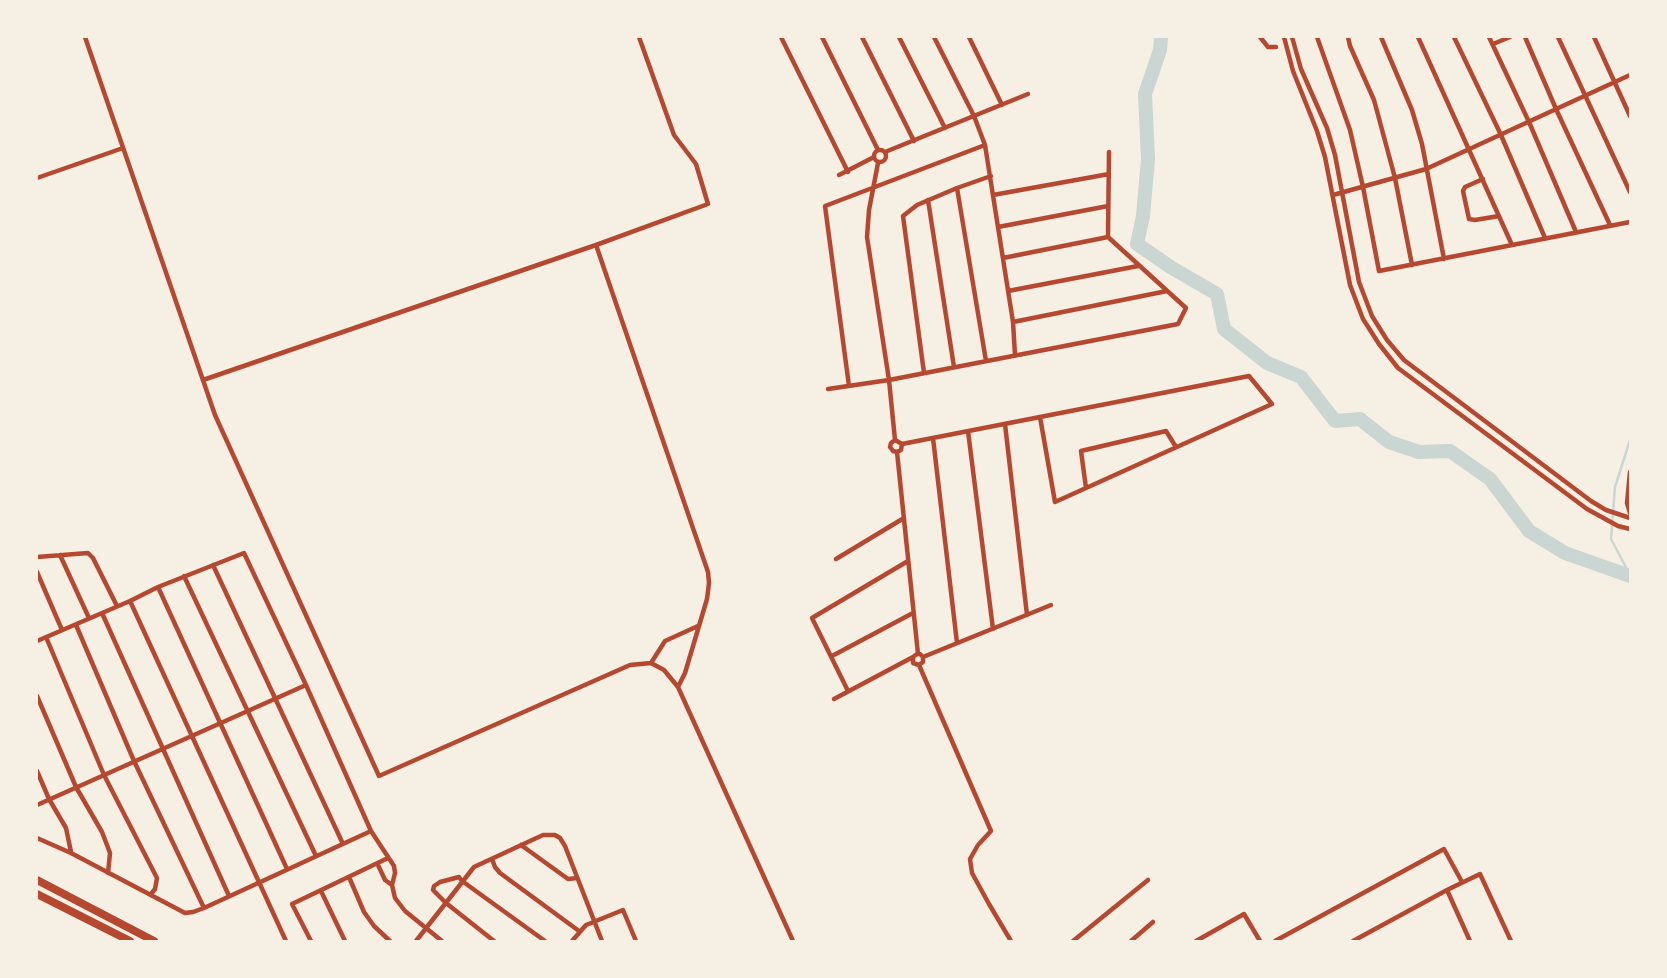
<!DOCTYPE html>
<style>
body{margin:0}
#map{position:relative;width:1667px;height:978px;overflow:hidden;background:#f6efe4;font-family:"IBM Plex Sans",sans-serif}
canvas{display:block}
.frame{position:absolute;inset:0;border:38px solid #f6efe4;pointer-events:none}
</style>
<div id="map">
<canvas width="1667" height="978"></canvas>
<div class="frame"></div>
</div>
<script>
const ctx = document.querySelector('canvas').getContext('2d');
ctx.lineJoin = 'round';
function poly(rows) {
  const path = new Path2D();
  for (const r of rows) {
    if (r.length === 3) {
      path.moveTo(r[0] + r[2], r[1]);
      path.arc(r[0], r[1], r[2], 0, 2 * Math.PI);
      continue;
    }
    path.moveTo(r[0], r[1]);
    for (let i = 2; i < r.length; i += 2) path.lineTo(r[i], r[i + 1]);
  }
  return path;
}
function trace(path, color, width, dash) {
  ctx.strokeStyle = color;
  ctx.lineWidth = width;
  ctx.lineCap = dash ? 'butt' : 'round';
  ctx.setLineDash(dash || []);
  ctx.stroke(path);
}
const stream = poly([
 [1630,440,1615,487,1611,539,1630,575]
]);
const river = poly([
 [1161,37,1160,50,1145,94,1148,159,1143,216,1137,244,1172,268,1217,294,1224,329,1267,363,1301,377,1335,421,1360,419,1389,442,1419,452,1450,451,1490,479,1529,531,1565,553,1630,576]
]);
const minor = poly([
 [85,37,215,415,379,776,630,665,651,663],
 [781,37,848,172],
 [822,37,878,150],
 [862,37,914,141],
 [899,37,945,128],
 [934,37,974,116,985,145,1013,322,1015,355],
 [969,37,1002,105],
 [1260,37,1268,47,1276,47],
 [1284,37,1293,71,1317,131,1325,157,1350,285,1363,319,1379,344,1398,368,1587,509,1618,526,1630,529],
 [1292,37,1301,69,1327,128,1335,155,1359,282,1372,316,1387,340,1404,360,1591,501,1606,510,1630,518],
 [1317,37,1350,130,1363,187,1379,271,1630,222],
 [1348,37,1350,46,1374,100,1395,178,1412,265],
 [1381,37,1412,110,1422,144,1444,259],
 [1418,37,1512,245],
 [1454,37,1501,135,1545,238],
 [1489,37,1529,122,1576,232],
 [1525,37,1556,109,1610,225],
 [1558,37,1630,192],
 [1594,37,1630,116],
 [1493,44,1510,37],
 [880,156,6],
 [885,152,1028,94],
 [878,163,869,210,867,237,889,380,895,440],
 [839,175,874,157],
 [37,178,123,148],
 [1483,179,1465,187,1463,191,1469,219,1475,220,1499,216],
 [957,188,986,361],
 [993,195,1109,174],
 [1333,195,1426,169,1630,75],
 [928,200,954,367],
 [998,227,1108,206],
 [596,245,708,572,709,583,707,599,685,673,678,687],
 [1003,258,1108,237],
 [1008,291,1138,266],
 [1013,322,1167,291],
 [924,373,903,216,917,205,957,188,991,176],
 [203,380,596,245,708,204,696,164,674,135,639,37],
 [849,386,825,206,985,145],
 [828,389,889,380,1178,324,1186,308,1108,237,1109,152],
 [1005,424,1027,615],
 [968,431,993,629],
 [933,438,957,643],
 [902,444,1040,417,1249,376,1272,404,1055,502,1040,417],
 [897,452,893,451,890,447,891,443,895,440,902,444,901,450,897,452,918,654],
 [1630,472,1627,503,1630,513],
 [1086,488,1081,451,1166,431,1176,447],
 [60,555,89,618],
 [37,557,88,553,93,558,117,606],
 [836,559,904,518],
 [213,565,343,844],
 [37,572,62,630],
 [184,576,316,856],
 [158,587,287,869],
 [130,601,286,941],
 [102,613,229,896],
 [76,625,134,761,204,908],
 [46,637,104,775,157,878,155,889,151,894],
 [37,641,130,601,158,587,244,553,306,685,371,831,394,866,395,873,392,885,395,898,405,911,442,941],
 [832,656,913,613],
 [923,657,1051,605],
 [651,663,664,670,678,687,793,941],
 [651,663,665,641,698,626],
 [919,665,923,662,923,657,920,654,917,654,913,657,913,663,919,665,991,831,978,845,970,859,972,873,989,904,1011,941],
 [848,691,812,618,908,561],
 [37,696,76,787,102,832,110,853,108,873],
 [834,699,913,657],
 [37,771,49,799,66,828,71,852],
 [37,805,306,685],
 [37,838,71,853,185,913,193,912,204,908,371,831],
 [521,845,568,879,577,878],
 [492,859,495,867,500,873,579,931],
 [378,865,385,880,392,885],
 [349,877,364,912,374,926,390,941],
 [1447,890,1470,941],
 [321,891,345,941],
 [311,941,292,904,388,858],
 [416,941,474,867,543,835,555,835,560,838,565,846,602,941],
 [494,941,446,903,433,890,434,886,440,882,459,877,462,881,545,941],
 [572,941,586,925,623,910,636,941],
 [1073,941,1148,880],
 [1131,941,1153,922],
 [1196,941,1244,914,1260,941],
 [1275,941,1444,849,1462,882],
 [1353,941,1447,890,1480,874,1511,941]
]);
const motorway = poly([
 [37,880,154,941],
 [37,894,130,941]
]);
trace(stream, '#c9d6d2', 2.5);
trace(river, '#c9d6d2', 14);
trace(minor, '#b5482f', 4.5);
trace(motorway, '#b5482f', 8);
</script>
